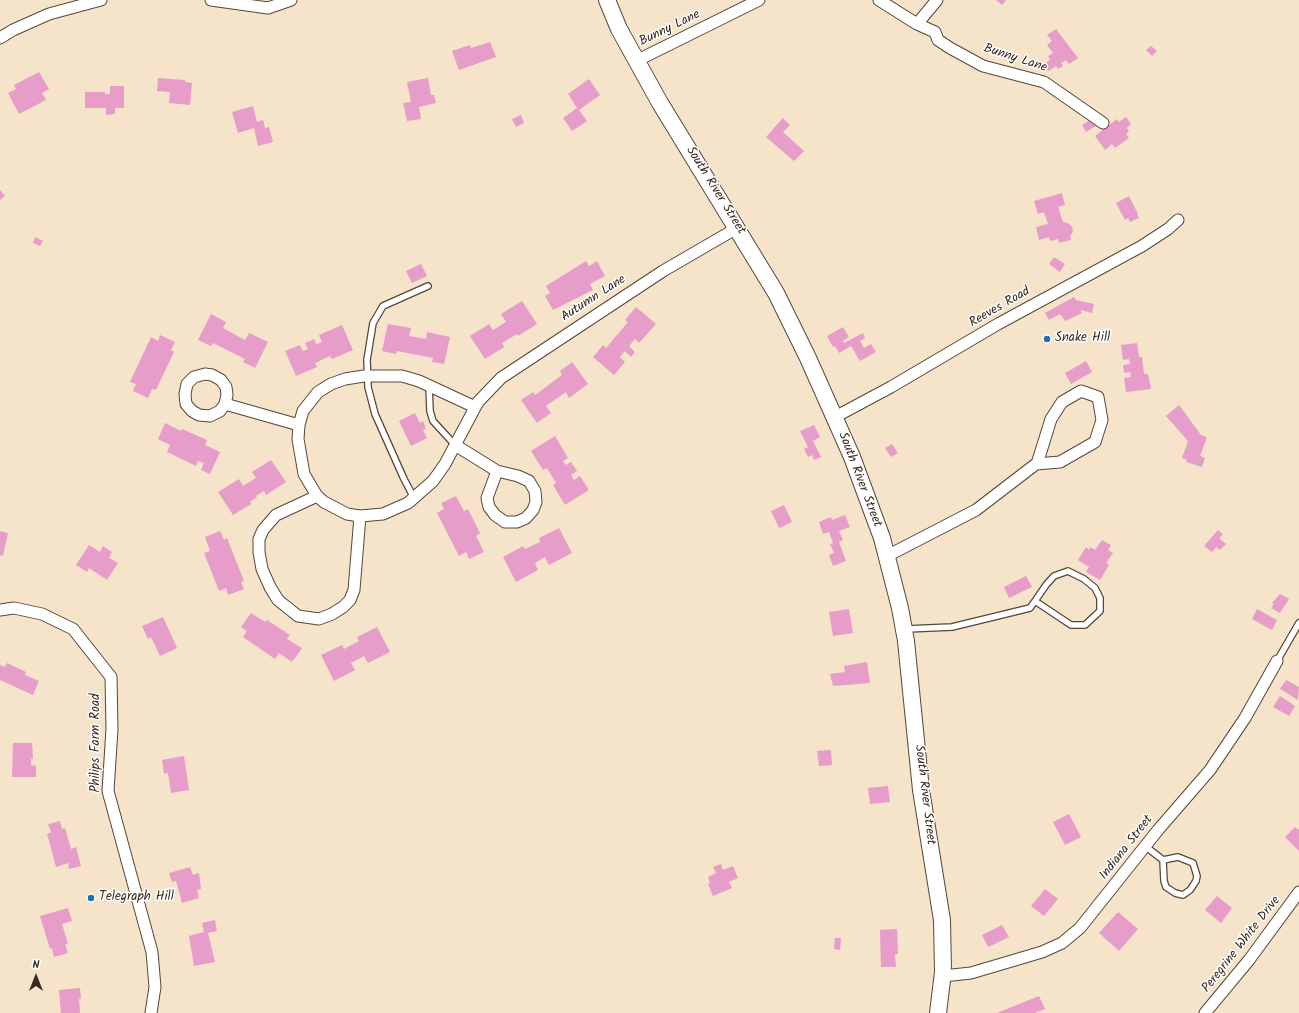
<!DOCTYPE html>
<style>
body{margin:0}
#map{position:relative;width:1299px;height:1013px;overflow:hidden;background:#f5e3ca;font-family:Kalam,sans-serif}
canvas{display:block}
.north{position:absolute;left:16px;top:957px;width:40px;height:40px;-webkit-text-stroke:3px #fff;paint-order:stroke;rotate:0deg;font-size:11px;font-weight:700;line-height:16px;text-align:center;color:#3b2a1e}
.north::after{content:'';display:block;margin:auto;width:14px;height:18px;background:#3b2a1e;clip-path:polygon(50% 0,100% 100%,50% 72%,0 100%)}
</style>
<div id="map">
<canvas width="1299" height="1013"></canvas>
<div class="north">N</div>
</div>
<script>
const ctx = document.querySelector('canvas').getContext('2d');
ctx.lineJoin = 'round';
function paint(path, color) {
  ctx.fillStyle = color;
  ctx.fill(path, 'evenodd');
}
function poly(rows) {
  const path = new Path2D();
  for (const r of rows) {
    path.moveTo(r[0], r[1]);
    for (let i = 2; i < r.length; i += 2) path.lineTo(r[i], r[i + 1]);
  }
  return path;
}
function trace(path, color, width, dash) {
  ctx.strokeStyle = color;
  ctx.lineWidth = width;
  ctx.lineCap = dash ? 'butt' : 'round';
  ctx.setLineDash(dash || []);
  ctx.stroke(path);
}
function label(font, color, halo, rows, align = 'center') {
  ctx.font = font + ' Kalam,sans-serif';
  ctx.lineWidth = 3;
  ctx.setLineDash([]);
  ctx.textBaseline = 'middle';
  ctx.strokeStyle = halo;
  ctx.fillStyle = color;
  for (const [text, x, y, turn = 0] of rows) {
    ctx.save();
    ctx.translate(x, y);
    ctx.rotate((+turn || 0) * Math.PI / 180);
    ctx.textAlign = isNaN(turn) ? turn : align;
    if (halo) ctx.strokeText(text, 0, 0);
    ctx.fillText(text, 0, 0);
    ctx.restore();
  }
}
const building = poly([
 [996,0,1006,0,1002,5],
 [1056,29,1078,58,1069,64,1066,60,1061,63,1063,66,1058,69,1056,66,1049,71,1044,64,1050,60,1048,56,1053,53,1047,45,1052,41,1047,35],
 [490,42,496,57,459,70,452,51,470,45,471,48],
 [1151,46,1157,51,1152,56,1146,50],
 [39,72,49,89,42,93,46,100,19,114,8,93,16,89,14,85],
 [158,78,185,80,185,82,192,83,190,105,169,103,170,92,157,91],
 [428,78,431,95,434,95,436,103,419,107,421,119,407,121,403,103,411,102,407,82],
 [589,79,600,95,579,110,587,121,572,131,563,118,577,108,568,94],
 [110,86,124,86,124,108,115,108,115,114,106,115,106,108,85,108,85,92,105,92,105,94,110,94],
 [253,106,257,122,263,120,265,128,269,127,273,142,258,146,254,128,238,133,232,112],
 [521,115,524,123,516,127,512,119],
 [1126,117,1131,124,1127,128,1129,131,1126,134,1129,138,1115,148,1112,144,1105,150,1095,136,1117,119,1119,122],
 [783,118,790,125,783,132,804,151,794,161,766,137],
 [1092,119,1096,126,1086,132,1082,125],
 [0,190,5,196,0,200],
 [1062,193,1065,205,1058,207,1063,222,1068,223,1072,227,1073,232,1070,236,1071,240,1059,243,1058,239,1050,241,1049,237,1039,240,1036,227,1048,224,1044,212,1038,214,1034,201],
 [1129,196,1138,214,1137,215,1139,218,1130,222,1128,218,1125,220,1116,203],
 [35,237,43,241,40,246,33,243],
 [1054,257,1065,264,1060,272,1049,264],
 [586,261,589,266,597,261,605,276,590,284,593,290,553,310,545,296,550,293,546,286],
 [421,264,427,276,412,283,406,271],
 [1074,297,1076,300,1094,304,1092,313,1081,310,1082,313,1065,321,1060,314,1049,320,1045,313],
 [522,301,537,324,518,336,517,334,502,343,504,347,485,359,470,336,489,324,493,330,506,322,501,314],
 [636,307,656,324,639,343,635,339,629,346,635,352,631,357,625,351,620,357,625,362,614,375,593,357,603,345,606,348,628,322,625,320],
 [211,314,226,322,223,328,245,340,249,333,268,342,255,368,243,362,245,359,213,343,211,346,198,340],
 [388,324,411,328,409,336,426,339,427,332,450,337,444,364,432,362,433,358,397,351,396,354,382,351],
 [342,325,353,350,332,359,330,356,315,363,317,367,296,376,285,351,300,345,303,351,308,349,305,343,314,339,316,344,322,342,319,335],
 [843,327,849,337,843,341,844,343,863,333,865,338,860,341,864,348,871,344,876,352,860,361,851,346,839,353,835,346,833,347,827,336],
 [160,335,175,342,171,350,174,352,156,390,152,389,148,398,133,391,136,384,130,382,151,337,158,341],
 [1137,343,1139,357,1142,357,1144,374,1148,374,1151,389,1126,392,1124,378,1131,377,1130,372,1124,373,1123,365,1130,364,1129,359,1123,360,1121,345],
 [1086,361,1092,372,1071,384,1065,373],
 [572,362,588,384,569,398,566,392,546,406,551,413,537,423,521,400,533,392,535,395,562,375,560,371],
 [1179,405,1201,435,1207,437,1200,456,1205,458,1202,467,1186,462,1187,460,1182,458,1188,441,1166,416],
 [415,413,420,423,423,421,426,429,423,430,427,438,411,446,399,421],
 [165,423,181,431,182,429,207,440,205,445,220,452,210,474,201,470,204,463,198,461,196,466,167,452,170,445,158,439],
 [814,425,820,437,813,441,821,457,814,460,812,455,808,457,804,449,808,447,800,431],
 [555,436,568,458,563,461,566,465,571,462,577,471,571,475,574,480,580,476,589,490,565,505,553,485,556,483,547,468,543,470,531,451],
 [892,444,898,453,891,457,885,448],
 [271,460,286,482,266,495,264,491,256,496,257,497,250,502,251,504,233,515,218,492,239,479,243,486,256,478,252,472],
 [456,496,464,511,468,509,480,533,476,536,484,552,469,559,466,552,459,556,437,513,444,509,441,503],
 [784,505,792,522,779,528,771,511],
 [845,515,850,527,839,531,843,540,839,542,846,561,833,566,829,555,834,553,830,544,833,543,829,532,823,534,819,522,831,517,832,520],
 [559,528,572,553,549,565,545,557,535,563,538,570,516,582,503,557,523,546,525,549,540,542,539,538],
 [1218,530,1223,534,1219,538,1226,544,1220,550,1216,547,1212,552,1204,546],
 [0,531,8,533,3,556,0,555],
 [220,531,224,540,227,538,244,581,241,582,244,589,228,595,226,588,219,591,204,553,210,551,205,537],
 [1102,540,1111,545,1108,550,1113,553,1106,563,1109,565,1100,580,1086,572,1089,567,1078,560,1086,547,1089,550,1090,547,1095,550],
 [89,545,100,552,103,546,112,552,109,558,118,563,107,580,89,568,87,572,76,565],
 [1026,576,1032,587,1009,598,1004,587],
 [1280,594,1289,599,1280,613,1271,608,1274,604,1272,603],
 [849,609,853,633,833,636,829,612],
 [1257,609,1277,620,1272,630,1252,619],
 [251,613,265,622,267,620,290,635,287,639,302,648,292,662,279,653,275,659,243,637,247,631,241,627],
 [163,617,177,648,160,656,151,637,148,639,142,626],
 [377,627,390,652,368,663,364,656,351,663,355,670,334,681,321,655,342,645,344,649,359,641,357,637],
 [867,662,870,683,833,686,830,674,845,672,844,666],
 [7,663,26,672,25,675,39,681,33,695,0,680,0,665,5,667],
 [1286,680,1299,687,1298,700,1280,689],
 [1280,696,1295,706,1289,716,1273,707],
 [13,743,32,743,33,759,31,759,31,765,36,766,36,777,12,777],
 [831,750,832,765,819,766,817,751],
 [184,756,189,790,171,793,168,773,164,774,162,760],
 [888,786,890,802,870,804,868,788],
 [1069,814,1081,837,1065,845,1053,822],
 [60,821,62,829,65,828,71,849,76,847,81,866,69,869,68,863,56,867,47,834,51,832,48,824],
 [1295,827,1299,830,1299,851,1285,837],
 [721,864,723,870,733,866,738,878,729,882,732,888,713,896,708,884,710,883,708,877,716,873,713,867],
 [190,867,193,875,199,873,201,889,197,890,199,898,182,903,176,881,172,882,169,873],
 [1045,889,1058,899,1044,916,1031,906],
 [1217,896,1232,908,1221,923,1205,910],
 [68,908,72,921,62,924,68,944,65,944,68,953,54,957,52,948,50,949,40,916],
 [1118,912,1138,929,1119,951,1099,933],
 [215,920,217,931,208,933,215,962,194,966,189,936,204,932,202,923],
 [1002,925,1009,937,988,947,982,935],
 [897,929,898,954,895,954,896,967,881,967,880,930],
 [835,938,841,938,840,950,834,949],
 [80,988,81,999,79,999,80,1013,61,1013,59,990],
 [1039,996,1045,1009,1035,1013,997,1013]
]);
const lane = poly([
 [429,385,430,411,433,421,455,445],
 [414,498,404,479,375,414,368,387,367,360,373,323,383,306,428,286],
 [906,629,952,627,1030,608,1035,601,1046,585,1054,576,1068,571,1084,579,1095,588,1100,598,1100,611,1085,625,1071,625,1035,601],
 [1277,661,1299,623],
 [1145,846,1163,860,1164,881,1166,887,1175,893,1183,895,1190,890,1196,881,1197,876,1193,863,1178,857,1163,860]
]);
const street = poly([
 [211,0,268,8,291,0],
 [879,0,917,24,935,32,938,40,950,48,983,66,1044,82,1103,123],
 [917,24,937,0],
 [0,38,13,30,49,14,101,0],
 [636,61,759,0],
 [225,404,220,411,210,416,199,415,192,411,186,404,185,394,187,384,194,377,205,374,212,375,221,380,226,387,227,395,225,404,299,425],
 [475,407,419,381,402,376,364,376,345,379,331,384,318,392,303,411,299,425,298,439,304,474,317,496,324,502,347,514,360,516,383,514,408,503,433,481,445,464,478,402,501,378,663,271,737,228],
 [835,417,891,387,998,324,1142,246,1168,229,1178,220],
 [455,445,497,471,487,498,489,507,495,515,505,522,517,522,526,518,533,510,536,502,535,491,529,481,518,476,497,471],
 [317,496,276,515,263,530,259,539,259,552,262,569,270,587,278,600,298,616,319,619,332,614,343,607,350,600,354,590,360,516],
 [887,556,976,510,1036,464,1060,462,1095,442,1102,420,1098,397,1081,391,1062,402,1051,419,1037,464],
 [0,610,14,608,42,614,73,629,111,677,112,729,108,791,152,952,155,987,151,1013],
 [943,976,971,973,1042,952,1062,943,1080,928,1158,830,1210,770,1245,718,1277,661],
 [1205,1013,1249,960,1299,892]
]);
const secondary = poly([
 [607,0,619,29,660,103,776,293,808,358,852,457,882,538,900,608,906,641,921,790,942,920,943,972,938,1013]
]);
const markers = [
 [1047,339,4,"#1f6fb2"],
 [91,898,4,"#1f6fb2"]
];
const streetNames = [
 ["Bunny Lane",670,29,-26],
 ["Bunny Lane",1015,59,18],
 ["South River Street",715,191,58],
 ["Autumn Lane",594,299,-33],
 ["Reeves Road",1000,308,-30],
 ["South River Street",859,480,69],
 ["Philips Farm Road",97,743,-90],
 ["South River Street",924,795,83],
 ["Indiana Street",1127,848,-52],
 ["Peregrine White Drive",1242,945,-52]
];
const poiNames = [
 ["Snake Hill",1055,339],
 ["Telegraph Hill",99,898]
];
paint(building, '#e79dca');
trace(lane, '#574638', 8);
trace(street, '#574638', 13);
trace(secondary, '#574638', 18);
trace(lane, '#fff', 5.5);
trace(street, '#fff', 11);
trace(secondary, '#fff', 16);
for (const [x, y, r, color] of markers) {
  const dot = new Path2D();
  dot.arc(x, y, r, 0, 2 * Math.PI);
  ctx.fillStyle = color;
  ctx.fill(dot);
  trace(dot, '#fff', 1.5);
}
label('13px', '#3b2a1e', '#fff', streetNames);
label('13px', '#3b2a1e', '#fff', poiNames, 'left');
</script>
